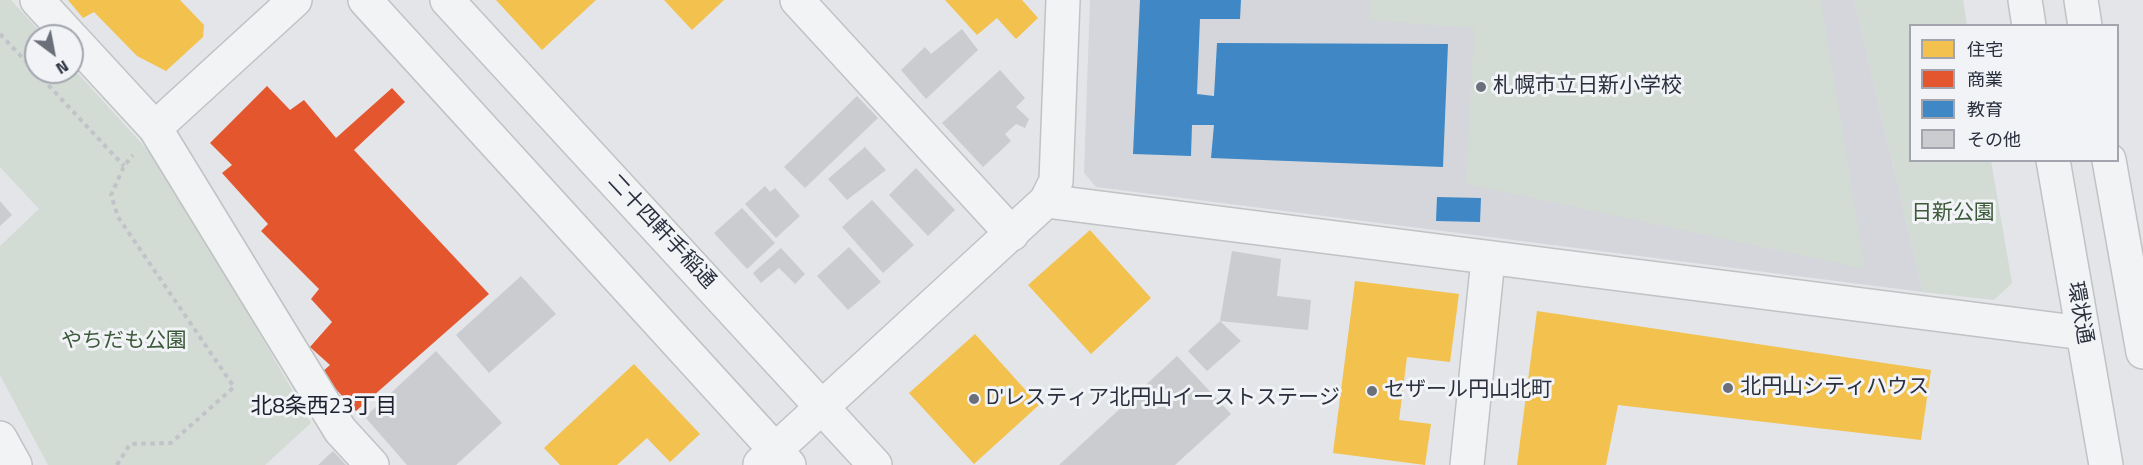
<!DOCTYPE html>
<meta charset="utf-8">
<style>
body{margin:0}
#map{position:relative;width:2143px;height:465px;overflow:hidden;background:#e3e5e8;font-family:"Titillium Web","Noto Sans JP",sans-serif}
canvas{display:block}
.legend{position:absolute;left:1909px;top:24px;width:210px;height:138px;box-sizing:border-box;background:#f1f3f6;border:2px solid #a2a5ad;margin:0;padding:8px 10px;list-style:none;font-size:18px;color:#2b303f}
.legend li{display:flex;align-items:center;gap:12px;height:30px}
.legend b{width:30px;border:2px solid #a2a5ad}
.north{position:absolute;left:24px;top:24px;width:60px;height:60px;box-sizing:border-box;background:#f1f3f6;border:2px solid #a2a5ad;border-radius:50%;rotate:148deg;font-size:16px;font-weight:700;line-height:24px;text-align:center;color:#2b303f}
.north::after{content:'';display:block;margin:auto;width:21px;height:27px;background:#6b6f7a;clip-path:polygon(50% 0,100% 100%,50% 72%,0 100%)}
</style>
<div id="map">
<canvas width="2143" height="465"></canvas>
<ul class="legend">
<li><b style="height:16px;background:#f2c14e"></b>住宅</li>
<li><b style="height:16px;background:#e4572e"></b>商業</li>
<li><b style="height:16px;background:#3f88c5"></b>教育</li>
<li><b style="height:16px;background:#caccd0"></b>その他</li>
</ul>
<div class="north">N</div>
</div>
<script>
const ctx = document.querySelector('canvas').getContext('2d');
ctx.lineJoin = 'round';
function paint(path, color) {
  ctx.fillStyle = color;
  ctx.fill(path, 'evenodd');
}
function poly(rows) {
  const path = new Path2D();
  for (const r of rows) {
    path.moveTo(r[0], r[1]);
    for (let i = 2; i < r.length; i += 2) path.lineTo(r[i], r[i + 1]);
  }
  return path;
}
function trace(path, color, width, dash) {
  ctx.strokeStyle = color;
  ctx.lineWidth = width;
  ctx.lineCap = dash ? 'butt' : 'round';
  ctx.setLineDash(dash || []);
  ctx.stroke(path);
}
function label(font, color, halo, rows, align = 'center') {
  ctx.font = font + ' "Titillium Web","Noto Sans JP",sans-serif';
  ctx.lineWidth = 6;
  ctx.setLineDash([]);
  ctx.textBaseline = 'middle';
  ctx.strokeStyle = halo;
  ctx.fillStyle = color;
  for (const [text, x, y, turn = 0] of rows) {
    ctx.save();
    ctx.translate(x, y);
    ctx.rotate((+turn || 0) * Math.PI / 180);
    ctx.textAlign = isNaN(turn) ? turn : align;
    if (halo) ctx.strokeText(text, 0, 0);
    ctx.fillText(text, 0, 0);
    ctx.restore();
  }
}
const built = poly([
 [1090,0,1854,0,1923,292,1096,187,1084,173]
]);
const green = poly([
 [0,0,11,0,44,36,36,36,36,72,72,72,72,67,165,169,311,423,265,465,48,465,0,375,0,246,39,209,0,167],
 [1369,0,1821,0,1865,269,1466,184,1474,28,1369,20],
 [1854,0,1963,0,1967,25,1910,26,1910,160,1991,161,2012,283,1994,300,1923,292]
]);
const homes = poly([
 [68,0,180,0,204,25,203,37,166,71,137,56,94,12,83,18],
 [496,0,596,0,542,50],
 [664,0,724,0,692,30],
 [945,0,1022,0,1038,18,1016,39,997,18,977,35],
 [1090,230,1151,298,1091,354,1028,285],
 [1355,281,1459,294,1450,362,1407,357,1399,420,1431,424,1425,465,1333,453],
 [1537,311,1931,370,1921,440,1618,405,1606,465,1517,465],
 [975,334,1039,405,974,464,909,393],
 [634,364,700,434,670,462,647,438,617,465,560,465,544,448]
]);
const shops = poly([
 [267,86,290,110,304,100,336,138,392,88,405,102,354,150,489,294,356,411,321,373,330,365,310,347,332,322,311,299,319,289,261,231,268,224,222,173,232,165,210,143]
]);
const schools = poly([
 [1140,0,1241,0,1240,19,1200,19,1197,94,1214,96,1217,43,1448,44,1443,167,1211,158,1214,125,1192,125,1191,156,1133,154],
 [1437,197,1481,198,1480,222,1436,221]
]);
const building = poly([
 [962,29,978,50,926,99,901,70,925,47,931,54],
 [1000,70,1025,98,1016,107,1029,119,1025,128,1016,124,1005,134,1011,141,983,167,942,123],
 [857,96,878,118,805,188,784,167],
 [865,147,886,170,847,200,828,179],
 [916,168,955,210,928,236,889,195],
 [765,186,770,192,775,188,800,216,776,238,745,204],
 [872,200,914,245,883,273,842,227],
 [0,201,12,215,0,226],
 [742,208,775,243,747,269,714,233],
 [849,247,881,282,848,310,817,276],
 [781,248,805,274,795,284,779,268,761,283,753,273],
 [1232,251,1281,259,1277,296,1311,300,1308,330,1220,321,1241,341,1207,371,1188,351,1220,321],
 [521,276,556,314,489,373,456,335],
 [436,351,502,423,456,465,407,465,365,417],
 [1177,356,1231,414,1175,465,1059,465],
 [333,451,346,465,318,465]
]);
const path = poly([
 [0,34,36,72],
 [36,72,124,166],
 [117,465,130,444,171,443,234,387,118,217,111,195,124,166,133,155]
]);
const minor = poly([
 [37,0,70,36],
 [365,0,789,465],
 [447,0,875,465],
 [797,0,1012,234],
 [2025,0,2029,26],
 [2081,0,2085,26],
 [72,38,155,128,340,430,372,465],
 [155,128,295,0],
 [2053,160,2106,465],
 [2109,160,2143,352],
 [1046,201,2083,333],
 [0,438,15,465],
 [760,464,1046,201,1056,181,1063,0],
 [1467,465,1488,259]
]);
const markers = [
 [1481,87,6,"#6b6f7a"],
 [1728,388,6,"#6b6f7a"],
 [1372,391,6,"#6b6f7a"],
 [974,399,6,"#6b6f7a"]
];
const poiNames = [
 ["札幌市立日新小学校",1493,87],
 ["北円山シティハウス",1740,388],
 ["セザール円山北町",1384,391],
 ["D'レスティア北円山イーストステージ",986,399]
];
const parkNames = [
 ["日新公園",1953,214],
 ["やちだも公園",124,342]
];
const streetNames = [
 ["二十四軒手稲通",661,232,47],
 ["環状通",2079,313,80]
];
const neighbourhoodNames = [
 ["北8条西23丁目",324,408]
];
paint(built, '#d4d6db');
paint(green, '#d2dbd4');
paint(homes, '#f2c14e');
paint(shops, '#e4572e');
paint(schools, '#3f88c5');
paint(building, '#caccd0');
trace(minor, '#c0c2c4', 36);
trace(path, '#c2c3c8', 4, [4.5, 4.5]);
trace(minor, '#f2f3f5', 33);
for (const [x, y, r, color] of markers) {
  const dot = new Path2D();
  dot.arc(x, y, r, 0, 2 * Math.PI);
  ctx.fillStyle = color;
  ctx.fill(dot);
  trace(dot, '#f1f3f6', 2);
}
label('21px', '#2b303f', '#f1f3f6', poiNames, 'left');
label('21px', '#3c5a39', '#f1f3f6', parkNames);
label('21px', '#2b303f', '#f1f3f6', streetNames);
label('22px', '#1d2130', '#f1f3f6', neighbourhoodNames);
</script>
